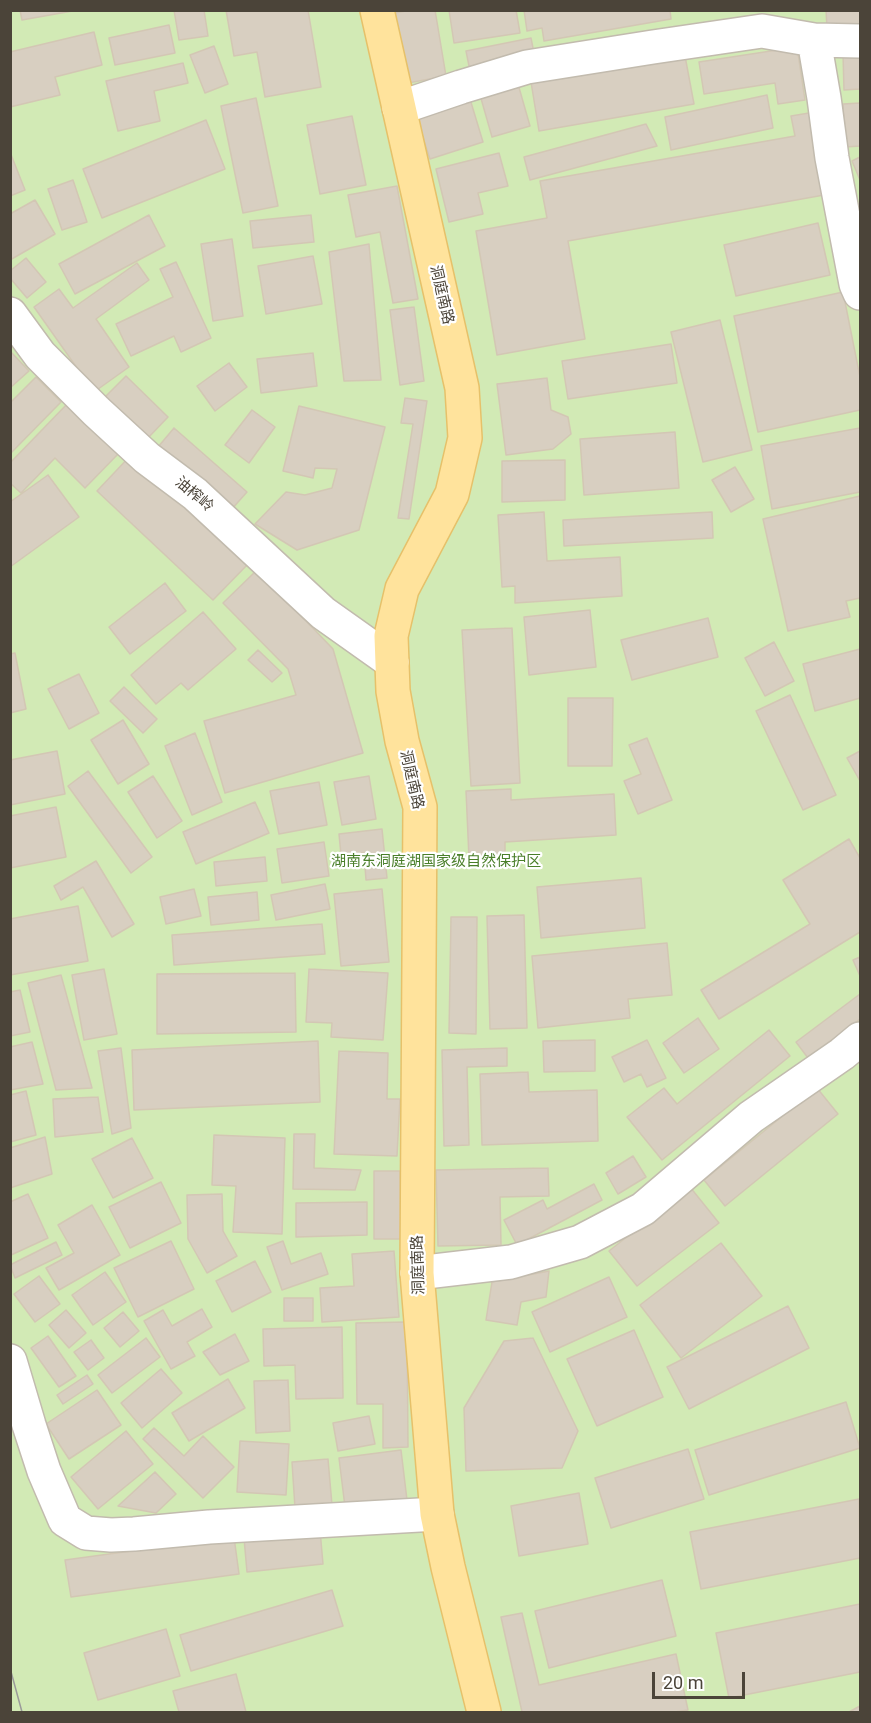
<!DOCTYPE html>
<meta charset="utf-8">
<style>
body{margin:0}
#map{position:relative;width:871px;height:1723px;overflow:hidden;background:#f6f3ec;font-family:Roboto,sans-serif}
canvas{display:block}
.frame{position:absolute;inset:0;border:12px solid #4b4439;pointer-events:none}
.scale{position:absolute;left:652px;top:1672px;width:93px;height:27px;box-sizing:border-box;border:3px solid #4b4439;border-top:0;padding-left:8px;font-size:18px;line-height:21px;white-space:nowrap;color:#4b4439;-webkit-text-stroke:4px #fff;paint-order:stroke}
</style>
<div id="map">
<canvas width="871" height="1723"></canvas>
<div class="frame"></div>
<div class="scale">20 m</div>
</div>
<script>
const ctx = document.querySelector('canvas').getContext('2d');
ctx.lineJoin = 'round';
function paint(path, color) {
  ctx.fillStyle = color;
  ctx.fill(path, 'evenodd');
}
function poly(rows) {
  const path = new Path2D();
  for (const r of rows) {
    path.moveTo(r[0], r[1]);
    for (let i = 2; i < r.length; i += 2) path.lineTo(r[i], r[i + 1]);
  }
  return path;
}
function trace(path, color, width, dash) {
  ctx.strokeStyle = color;
  ctx.lineWidth = width;
  ctx.lineCap = dash ? 'butt' : 'round';
  ctx.setLineDash(dash || []);
  ctx.stroke(path);
}
function label(font, color, halo, rows, align = 'center') {
  ctx.font = font + ' Roboto,"Noto Sans SC",sans-serif';
  ctx.lineWidth = 4.5;
  ctx.setLineDash([]);
  ctx.textBaseline = 'middle';
  ctx.strokeStyle = halo;
  ctx.fillStyle = color;
  for (const [text, x, y, turn = 0] of rows) {
    ctx.save();
    ctx.translate(x, y);
    ctx.rotate((+turn || 0) * Math.PI / 180);
    ctx.textAlign = isNaN(turn) ? turn : align;
    if (halo) ctx.strokeText(text, 0, 0);
    ctx.fillText(text, 0, 0);
    ctx.restore();
  }
}
const green = poly([
 [11,11,860,11,860,1712,11,1712]
]);
const building = poly([
 [20,10,78,10,22,20,20,10],
 [174,10,204,10,208,36,179,40,174,10],
 [226,10,308,10,321,87,265,97,257,52,234,56,226,10],
 [411,10,435,10,446,76,408,83,395,13,411,10],
 [449,10,516,10,520,33,454,43,449,10],
 [524,10,670,10,671,19,544,41,542,28,527,31,524,10],
 [826,10,860,10,860,26,827,28,826,10],
 [169,25,175,53,115,65,109,38,169,25],
 [94,32,102,65,55,77,60,95,10,107,10,52,94,32],
 [531,38,535,58,470,71,466,51,531,38],
 [214,46,228,84,205,93,190,55,214,46],
 [797,47,805,100,778,104,775,83,704,94,699,62,797,47],
 [843,54,860,54,860,89,844,90,843,54],
 [685,56,694,104,539,131,531,82,685,56],
 [183,63,188,83,154,91,160,121,118,131,106,81,183,63],
 [518,84,530,126,492,137,480,95,518,84],
 [767,95,773,128,671,150,665,117,767,95],
 [256,98,278,206,243,213,221,106,256,98],
 [470,99,483,142,430,159,416,117,470,99],
 [860,103,860,146,845,147,843,104,860,103],
 [809,113,824,195,568,241,585,339,497,355,476,231,547,218,540,181,795,136,791,116,809,113],
 [352,116,366,185,320,194,307,125,352,116],
 [206,120,225,169,102,218,83,169,206,120],
 [646,124,657,146,530,180,524,157,646,124],
 [10,152,25,190,10,196,10,152],
 [499,153,508,186,478,193,483,214,449,222,436,169,499,153],
 [860,157,860,180,852,161,860,157],
 [73,180,87,222,62,230,48,189,73,180],
 [397,186,418,299,393,303,380,232,356,237,348,195,397,186],
 [35,200,55,234,10,260,10,214,35,200],
 [149,215,165,246,75,294,59,264,149,215],
 [311,215,314,242,253,248,250,221,311,215],
 [818,223,830,275,736,296,724,245,818,223],
 [232,239,243,316,213,321,201,244,232,239],
 [369,244,381,380,344,381,329,252,369,244],
 [313,256,322,304,266,314,258,266,313,256],
 [26,258,46,282,27,298,10,278,10,271,26,258],
 [176,262,211,338,181,352,174,336,131,356,116,324,173,297,160,269,176,262],
 [137,263,149,280,96,319,129,367,94,392,34,307,59,289,73,308,137,263],
 [843,292,860,377,860,410,758,432,734,316,843,292],
 [414,307,424,381,400,385,390,310,414,307],
 [720,320,752,450,703,462,671,332,720,320],
 [671,344,677,383,568,399,562,361,671,344],
 [10,351,29,371,10,388,10,351],
 [313,353,317,386,261,393,257,359,313,353],
 [229,363,247,387,215,411,197,386,229,363],
 [126,376,168,417,147,439,104,398,126,376],
 [36,377,61,402,10,454,10,403,36,377],
 [547,378,551,410,568,417,571,434,553,449,506,455,497,384,547,378],
 [405,398,427,401,409,519,398,518,413,424,401,423,405,398],
 [69,402,120,452,85,488,55,458,21,493,10,483,10,463,69,402],
 [299,406,385,427,359,530,297,550,255,524,286,492,305,495,332,488,337,469,315,468,313,478,283,471,299,406],
 [252,410,275,427,249,463,225,445,252,410],
 [174,428,247,492,231,510,158,447,174,428],
 [860,428,860,492,772,509,761,446,860,428],
 [675,432,679,488,584,495,580,439,675,432],
 [132,454,249,563,213,600,97,491,132,454],
 [565,460,565,500,502,502,502,461,565,460],
 [735,467,754,499,731,512,712,480,735,467],
 [48,475,79,517,10,567,10,502,48,475],
 [860,496,860,598,846,601,850,617,788,631,763,519,860,496],
 [544,512,547,561,620,557,622,596,515,603,515,586,502,587,498,515,544,512],
 [712,512,713,538,564,546,563,520,712,512],
 [257,570,333,649,363,753,225,793,204,721,296,695,288,669,223,603,257,570],
 [165,583,186,611,130,654,109,627,165,583],
 [590,610,596,667,529,675,524,617,590,610],
 [203,612,236,649,188,690,181,683,156,704,131,675,203,612],
 [708,618,718,657,632,680,621,640,708,618],
 [512,628,520,783,471,786,462,630,512,628],
 [774,642,794,681,765,696,745,658,774,642],
 [860,649,860,698,815,711,803,664,860,649],
 [258,650,282,673,272,682,248,660,258,650],
 [15,653,26,709,10,713,10,654,15,653],
 [79,674,99,713,69,729,48,689,79,674],
 [124,687,157,719,143,733,110,701,124,687],
 [790,695,836,795,803,810,756,711,790,695],
 [568,698,613,698,612,766,568,766,568,698],
 [123,720,149,764,118,784,91,740,123,720],
 [195,733,222,802,192,815,165,746,195,733],
 [647,738,672,800,638,814,624,781,641,774,629,745,647,738],
 [57,751,65,794,10,805,10,760,57,751],
 [860,751,860,781,847,758,860,751],
 [88,771,152,857,131,873,68,786,88,771],
 [153,776,182,821,157,838,128,792,153,776],
 [369,776,376,819,342,825,334,782,369,776],
 [319,782,327,825,279,834,270,791,319,782],
 [511,789,511,800,614,794,616,835,505,842,505,857,469,858,466,791,511,789],
 [255,802,269,833,196,864,183,832,255,802],
 [56,807,66,857,10,868,10,816,56,807],
 [382,829,387,878,366,880,364,853,341,855,339,834,382,829],
 [849,839,860,858,860,932,719,1019,701,990,810,924,783,880,849,839],
 [324,842,329,876,282,883,277,849,324,842],
 [265,857,267,881,216,886,214,862,265,857],
 [96,861,134,924,112,937,83,887,61,900,54,886,96,861],
 [641,878,645,928,541,938,537,887,641,878],
 [325,884,330,909,276,920,271,895,325,884],
 [194,889,201,916,166,924,160,897,194,889],
 [382,889,389,962,341,966,334,894,382,889],
 [257,892,259,920,211,925,208,897,257,892],
 [78,906,88,961,10,975,10,919,78,906],
 [524,915,527,1028,490,1029,487,916,524,915],
 [451,917,477,917,476,1034,449,1033,451,917],
 [322,924,325,954,174,965,172,935,322,924],
 [667,943,672,995,628,999,630,1018,538,1028,532,956,667,943],
 [860,957,860,976,853,960,860,957],
 [104,969,117,1034,84,1040,72,975,104,969],
 [309,969,388,973,383,1040,331,1037,332,1023,306,1022,309,969],
 [295,973,296,1032,157,1034,157,974,295,973],
 [61,975,92,1088,56,1090,28,983,61,975],
 [20,990,30,1032,10,1036,10,992,20,990],
 [860,994,860,1019,808,1058,796,1042,860,994],
 [698,1018,719,1049,684,1073,663,1043,698,1018],
 [769,1030,790,1056,662,1160,627,1117,664,1088,677,1104,769,1030],
 [595,1040,595,1071,544,1072,543,1041,595,1040],
 [647,1040,666,1078,647,1087,641,1074,624,1082,612,1057,647,1040],
 [318,1041,320,1102,134,1110,132,1050,318,1041],
 [32,1042,43,1084,10,1090,10,1047,32,1042],
 [121,1048,131,1128,112,1134,98,1051,121,1048],
 [507,1048,507,1066,467,1067,469,1145,444,1146,442,1050,507,1048],
 [339,1051,388,1053,387,1099,400,1099,397,1156,334,1154,339,1051],
 [528,1072,529,1092,597,1090,598,1141,482,1145,480,1074,528,1072],
 [817,1088,838,1114,725,1206,704,1180,817,1088],
 [26,1091,36,1135,10,1142,10,1095,26,1091],
 [98,1097,103,1132,55,1137,53,1099,98,1097],
 [294,1134,315,1134,314,1168,361,1170,355,1190,293,1189,294,1134],
 [214,1135,285,1138,282,1234,233,1232,236,1186,212,1185,214,1135],
 [45,1137,52,1174,10,1188,10,1148,45,1137],
 [132,1138,153,1178,113,1198,92,1159,132,1138],
 [633,1156,646,1177,618,1194,606,1173,633,1156],
 [548,1168,549,1196,500,1197,501,1245,438,1246,436,1170,548,1168],
 [374,1171,400,1171,401,1239,374,1239,374,1171],
 [161,1182,181,1223,130,1248,109,1207,161,1182],
 [594,1184,602,1200,517,1245,504,1220,543,1200,547,1209,594,1184],
 [690,1187,719,1223,637,1286,609,1251,690,1187],
 [28,1194,48,1238,11,1255,10,1202,28,1194],
 [222,1194,223,1231,237,1256,207,1273,188,1239,187,1195,222,1194],
 [367,1202,367,1235,296,1237,296,1203,367,1202],
 [92,1205,120,1255,59,1290,46,1268,74,1253,58,1225,92,1205],
 [171,1241,194,1289,138,1317,114,1268,171,1241],
 [283,1241,291,1264,321,1253,328,1274,282,1290,267,1247,283,1241],
 [56,1242,62,1255,15,1278,10,1265,56,1242],
 [721,1243,762,1296,681,1358,640,1305,721,1243],
 [394,1251,399,1317,322,1322,320,1288,354,1286,352,1254,394,1251],
 [255,1261,271,1292,232,1312,216,1281,255,1261],
 [549,1271,546,1297,521,1302,517,1325,486,1320,492,1282,549,1271],
 [105,1272,126,1302,93,1325,72,1295,105,1272],
 [39,1276,60,1304,35,1322,14,1294,39,1276],
 [609,1277,627,1317,550,1352,532,1312,609,1277],
 [284,1298,313,1298,313,1321,284,1321,284,1298],
 [788,1306,809,1348,689,1409,667,1367,788,1306],
 [202,1309,212,1327,187,1342,195,1356,171,1369,144,1321,163,1310,172,1326,202,1309],
 [66,1310,86,1333,69,1348,49,1325,66,1310],
 [123,1312,139,1331,120,1347,104,1328,123,1312],
 [407,1322,408,1447,383,1448,383,1404,357,1404,356,1323,407,1322],
 [342,1327,343,1398,296,1399,295,1365,264,1366,263,1329,342,1327],
 [634,1330,663,1397,597,1426,567,1359,634,1330],
 [235,1334,249,1361,220,1375,203,1352,235,1334],
 [48,1336,76,1376,59,1387,31,1348,48,1336],
 [146,1338,160,1357,112,1393,98,1375,146,1338],
 [533,1338,578,1431,562,1468,466,1471,464,1408,504,1341,533,1338],
 [91,1340,104,1358,88,1370,74,1352,91,1340],
 [161,1369,182,1393,142,1428,121,1403,161,1369],
 [87,1375,93,1384,63,1404,57,1395,87,1375],
 [228,1379,245,1408,189,1441,172,1413,228,1379],
 [288,1380,290,1431,256,1433,254,1381,288,1380],
 [97,1390,121,1425,69,1459,46,1424,97,1390],
 [846,1402,860,1448,709,1495,695,1450,846,1402],
 [369,1416,375,1444,338,1451,333,1423,369,1416],
 [154,1428,184,1456,203,1436,234,1467,203,1498,143,1439,154,1428],
 [126,1431,153,1464,98,1509,71,1477,126,1431],
 [240,1441,289,1444,286,1495,237,1492,240,1441],
 [688,1449,704,1499,611,1528,595,1478,688,1449],
 [401,1450,407,1500,345,1507,339,1458,401,1450],
 [328,1459,332,1505,295,1508,292,1462,328,1459],
 [155,1472,176,1494,156,1513,118,1506,155,1472],
 [579,1493,588,1544,519,1556,511,1506,579,1493],
 [859,1499,860,1558,701,1589,690,1532,859,1499],
 [320,1530,323,1564,247,1572,244,1538,320,1530],
 [234,1537,239,1574,71,1597,65,1560,234,1537],
 [662,1580,676,1636,549,1668,535,1611,662,1580],
 [332,1590,343,1626,191,1671,180,1635,332,1590],
 [860,1604,860,1672,729,1698,716,1633,860,1604],
 [522,1613,539,1685,676,1654,688,1710,675,1712,522,1712,501,1617,522,1613],
 [166,1629,180,1676,98,1700,84,1653,166,1629],
 [236,1674,246,1712,179,1712,173,1691,236,1674],
 [860,1706,860,1712,849,1712,860,1706]
]);
const minor = poly([
 [814,40,824,98,832,158,856,284,860,293],
 [399,108,461,87,527,67,653,47,762,31,814,40,860,41],
 [10,314,40,355,96,411,147,458,195,494,323,613,392,662],
 [417,1273,511,1262,580,1242,643,1209,751,1117,842,1054,860,1039],
 [10,1361,29,1425,44,1471,65,1520,86,1533,111,1535,134,1534,209,1527,437,1514]
]);
const major = poly([
 [377,10,462,388,465,438,452,494,402,589,391,636,393,691,402,741,420,807,417,1273,437,1514,448,1567,484,1712]
]);
const tram = poly([
 [10,1668,22,1712]
]);
const streetNames = [
 ["洞庭南路",441,295,77],
 ["油榨岭",194,495,40],
 ["洞庭南路",411,780,77],
 ["洞庭南路",419,1265,-92]
];
const parkNames = [
 ["湖南东洞庭湖国家级自然保护区",436,862]
];
paint(green, '#d2eab5');
paint(building, '#d8cfc1');
trace(building, '#d3c7b4', 1.5);
trace(minor, '#c2bbae', 36);
trace(major, '#e6c16a', 36);
trace(minor, '#fff', 33);
trace(major, '#ffe39c', 33);
trace(tram, '#9a9a9a', 1.5);
label('15px', '#4b4439', '#fff', streetNames);
label('15px', '#4a7f2a', '#fff', parkNames);
</script>
